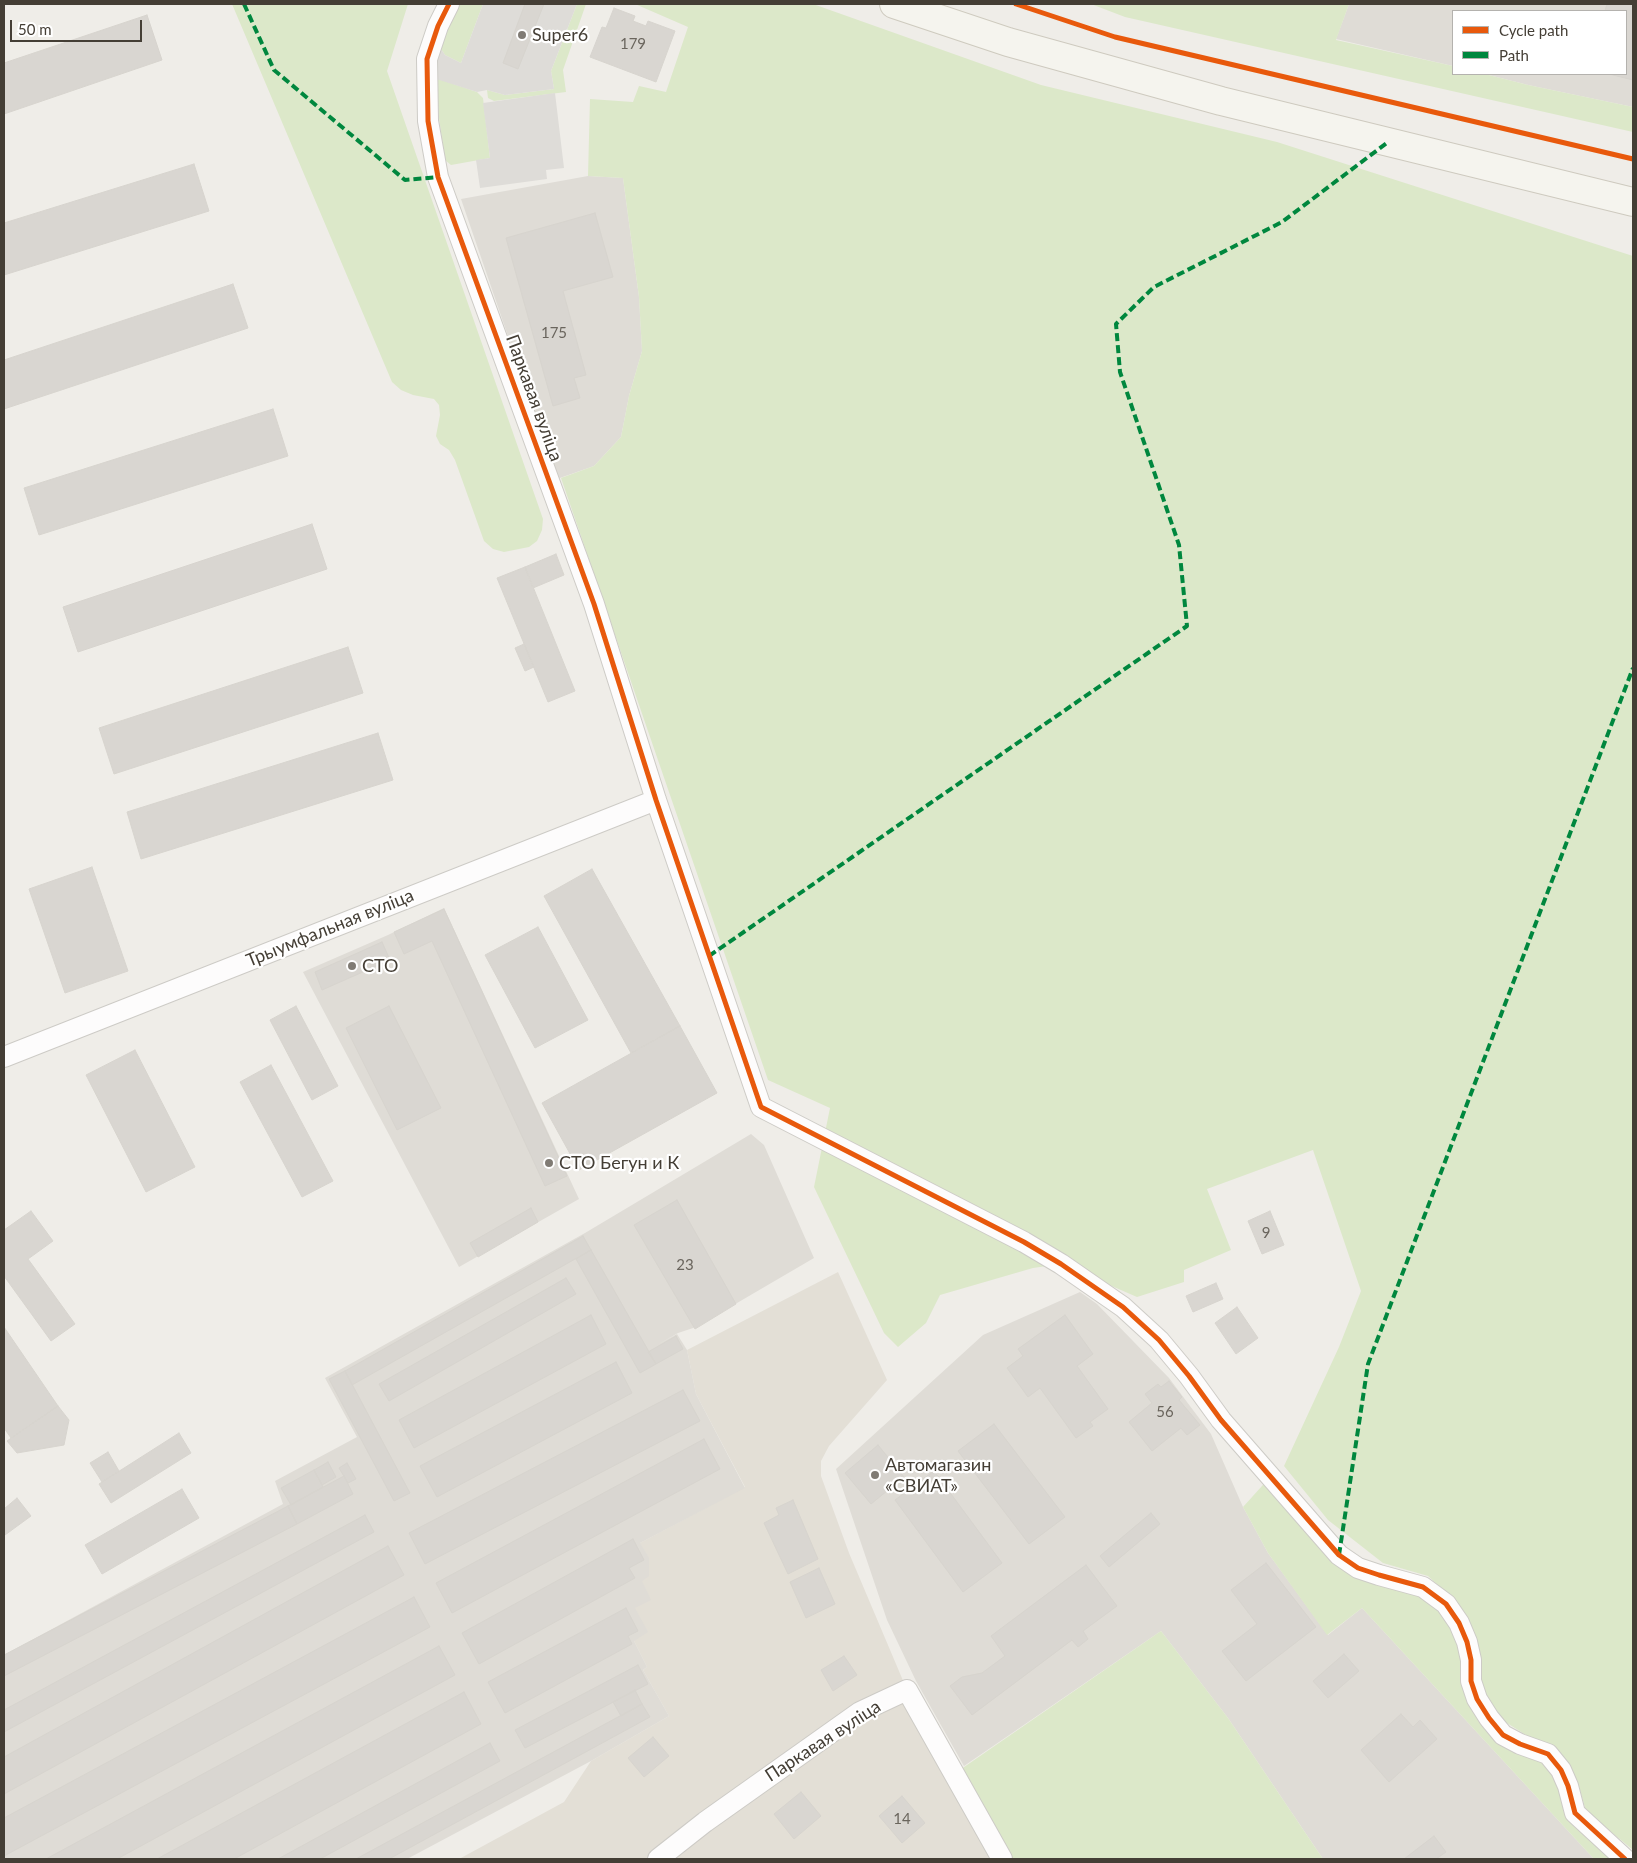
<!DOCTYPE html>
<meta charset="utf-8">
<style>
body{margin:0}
#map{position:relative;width:1637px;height:1863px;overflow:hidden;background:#efede8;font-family:Lato,sans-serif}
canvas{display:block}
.frame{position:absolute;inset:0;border:5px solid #443e35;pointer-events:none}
.legend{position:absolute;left:1452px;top:10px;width:175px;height:65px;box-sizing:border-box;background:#fff;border:1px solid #b4b2ae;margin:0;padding:6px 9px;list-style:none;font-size:15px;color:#443e35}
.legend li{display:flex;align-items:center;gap:10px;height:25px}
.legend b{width:25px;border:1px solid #b4b2ae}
.scale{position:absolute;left:10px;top:20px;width:132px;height:22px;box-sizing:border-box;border:2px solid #443e35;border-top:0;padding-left:6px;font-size:15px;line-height:18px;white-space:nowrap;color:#443e35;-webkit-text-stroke:4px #fff;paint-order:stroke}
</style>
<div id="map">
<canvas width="1637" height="1863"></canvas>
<div class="frame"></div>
<ul class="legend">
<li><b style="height:6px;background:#e8590c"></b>Cycle path</li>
<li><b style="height:6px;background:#00873e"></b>Path</li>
</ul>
<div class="scale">50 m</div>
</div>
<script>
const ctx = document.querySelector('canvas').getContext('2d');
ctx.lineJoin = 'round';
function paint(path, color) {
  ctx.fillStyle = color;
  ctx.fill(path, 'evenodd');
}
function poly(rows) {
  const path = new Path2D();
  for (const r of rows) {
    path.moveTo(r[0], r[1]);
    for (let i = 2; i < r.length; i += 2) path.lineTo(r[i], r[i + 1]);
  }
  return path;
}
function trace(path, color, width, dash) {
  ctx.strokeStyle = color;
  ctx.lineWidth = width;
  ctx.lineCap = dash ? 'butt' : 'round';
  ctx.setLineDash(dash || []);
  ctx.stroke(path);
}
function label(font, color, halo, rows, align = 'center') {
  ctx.font = font + ' Lato,sans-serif';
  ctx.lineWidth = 4.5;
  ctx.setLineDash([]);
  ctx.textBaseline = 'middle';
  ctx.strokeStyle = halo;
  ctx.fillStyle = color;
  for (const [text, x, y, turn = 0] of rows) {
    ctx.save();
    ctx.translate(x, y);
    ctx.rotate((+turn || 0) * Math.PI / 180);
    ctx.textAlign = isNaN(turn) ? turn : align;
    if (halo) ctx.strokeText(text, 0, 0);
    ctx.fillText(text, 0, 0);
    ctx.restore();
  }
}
const residential = poly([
 [838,1272,887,1380,829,1446,821,1461,821,1476,849,1553,907,1690,1002,1859,459,1859,564,1802,591,1761,669,1716,643,1670,647,1667,634,1641,635,1608,641,1581,640,1543,745,1487,696,1394,687,1350]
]);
const industrial = poly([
 [1349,4,1633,4,1633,107,1528,85,1485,74,1626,74,1626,11,1453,11,1453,66,1336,39],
 [588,176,623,178,639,297,642,351,629,396,621,437,594,466,557,479,461,199],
 [444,908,579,1199,459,1267,303,972,388,935],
 [751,1134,764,1145,814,1258,696,1327,678,1333,657,1345,677,1334,687,1350,696,1394,745,1488,640,1543,649,1558,649,1576,642,1581,651,1600,635,1608,648,1632,634,1641,647,1667,643,1670,669,1716,591,1761,407,1859,4,1859,4,1655,283,1504,275,1481,357,1437,325,1378,585,1233,649,1350,585,1233],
 [1080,1292,1097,1304,1169,1378,1211,1434,1243,1507,1268,1553,1328,1635,1362,1608,1594,1859,1323,1859,1228,1718,1161,1631,964,1766,916,1681,887,1620,836,1469,983,1335]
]);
const green = poly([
 [232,4,408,4,387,71,543,519,542,530,537,541,529,547,504,552,493,549,484,541,455,460,449,450,440,444,436,436,440,415,439,405,434,399,413,395,401,390,392,382],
 [459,4,483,4,461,63,445,55,441,49,441,41],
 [577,4,586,4,563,70,566,92,494,101,488,98,487,90,505,95,554,89,551,71],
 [635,4,813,4,1041,85,1277,142,1633,256,1633,1850,1586,1811,1577,1780,1555,1747,1529,1737,1499,1718,1483,1691,1478,1652,1455,1601,1428,1576,1383,1563,1328,1520,1284,1466,1339,1347,1361,1291,1313,1150,1207,1189,1231,1250,1184,1270,1184,1282,1137,1297,1061,1264,1033,1268,940,1295,926,1323,898,1347,884,1333,814,1187,830,1108,768,1080,561,478,594,466,621,437,629,396,642,351,639,297,623,178,588,176,590,99,633,102,639,86,666,92,688,27],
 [1091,4,1349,4,1336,40,1453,66,1453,74,1485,74,1528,85,1633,107,1633,132,1125,17],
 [436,78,477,92,483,98,490,158,451,165,445,160,439,118],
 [1271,1476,1339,1555,1446,1604,1489,1718,1548,1754,1575,1813,1625,1859,1594,1859,1362,1608,1327,1635,1268,1553,1243,1507],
 [1161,1631,1228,1718,1323,1859,1002,1859,954,1774]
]);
const parking = poly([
 [483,4,577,4,551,71,554,89,505,95,487,90,477,92,430,77,441,41,441,49,445,55,461,63],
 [555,93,564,168,546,170,547,179,480,188,476,160,490,158,483,103]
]);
const building = poly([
 [525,4,544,4,518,69,503,63,525,4],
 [1607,4,1633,4,1633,80,1609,74,1626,74,1626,11,1605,11,1607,4],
 [614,8,635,16,633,21,646,26,648,21,675,31,656,82,590,57,602,27,606,28,614,8],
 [147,15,162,60,4,114,4,63,147,15],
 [194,164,209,211,4,275,4,223,194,164],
 [595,213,613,277,563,291,586,375,574,378,580,398,553,406,506,238,595,213],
 [233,284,248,328,4,409,4,360,233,284],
 [273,409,288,456,39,535,24,488,273,409],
 [312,524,327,569,78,652,63,607,312,524],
 [556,554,564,575,533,588,525,567,556,554],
 [525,567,575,691,548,702,497,578,525,567],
 [524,644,534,667,525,671,515,648,524,644],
 [348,647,363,693,114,774,99,728,348,647],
 [378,733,393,780,141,859,127,812,378,733],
 [92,867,128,971,65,993,29,889,92,867],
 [592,869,680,1026,631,1053,544,896,592,869],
 [444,909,567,1176,545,1186,432,941,404,954,394,932,444,909],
 [538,927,588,1020,535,1048,485,955,538,927],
 [382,942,390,960,322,990,315,972,382,942],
 [296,1006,338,1086,312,1100,270,1020,296,1006],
 [389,1006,441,1108,397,1130,346,1028,389,1006],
 [680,1026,717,1093,579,1170,542,1103,680,1026],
 [135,1050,195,1167,146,1192,86,1075,135,1050],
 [271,1065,333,1181,302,1197,240,1082,271,1065],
 [677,1200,736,1304,695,1329,634,1225,677,1200],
 [531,1208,538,1222,478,1257,470,1243,531,1208],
 [31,1211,53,1241,28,1259,75,1324,51,1341,4,1276,4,1230,31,1211],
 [1270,1211,1284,1245,1262,1254,1248,1221,1270,1211],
 [583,1236,591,1250,352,1385,345,1371,583,1236],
 [591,1250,656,1364,640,1373,576,1259,591,1250],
 [566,1278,576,1294,389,1401,379,1384,566,1278],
 [1216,1283,1223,1299,1193,1312,1186,1296,1216,1283],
 [1237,1307,1258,1338,1236,1354,1215,1323,1237,1307],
 [591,1315,606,1344,414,1448,399,1420,591,1315],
 [1065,1315,1093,1354,1077,1366,1108,1409,1090,1422,1093,1426,1076,1438,1040,1388,1028,1397,1007,1368,1023,1356,1018,1349,1065,1315],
 [4,1327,58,1406,11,1438,4,1428,4,1327],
 [676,1336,683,1349,656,1364,648,1352,676,1336],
 [616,1362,632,1393,437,1497,420,1466,616,1362],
 [345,1371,410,1493,394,1501,329,1379,345,1371],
 [1169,1381,1182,1397,1179,1400,1200,1425,1187,1435,1181,1428,1152,1451,1129,1422,1152,1403,1145,1394,1158,1384,1161,1387,1169,1381],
 [683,1390,700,1421,425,1564,409,1533,683,1390],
 [58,1406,69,1420,64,1445,17,1453,7,1441,58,1406],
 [994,1424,1065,1517,1029,1544,958,1451,994,1424],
 [179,1433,191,1453,111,1503,99,1484,179,1433],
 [704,1439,720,1469,452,1613,436,1583,704,1439],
 [878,1445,904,1477,871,1504,845,1473,878,1445],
 [108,1452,119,1471,102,1482,90,1463,108,1452],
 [328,1462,336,1477,322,1485,314,1470,328,1462],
 [347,1463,356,1479,348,1483,339,1468,347,1463],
 [314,1470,323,1487,291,1505,281,1488,314,1470],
 [934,1471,1002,1563,963,1592,895,1500,934,1471],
 [344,1476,353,1494,297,1524,288,1506,344,1476],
 [182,1489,199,1518,102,1574,85,1545,182,1489],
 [17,1498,31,1516,5,1535,4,1509,17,1498],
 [793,1500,818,1559,788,1574,764,1523,779,1515,776,1508,793,1500],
 [288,1506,297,1524,4,1676,4,1655,288,1506],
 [1151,1513,1160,1524,1109,1567,1100,1556,1151,1513],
 [365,1515,374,1532,4,1732,4,1710,365,1515],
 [633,1539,644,1560,629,1568,635,1578,479,1664,462,1633,633,1539],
 [388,1546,404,1575,4,1794,4,1757,388,1546],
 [1266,1563,1316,1627,1246,1681,1222,1651,1257,1624,1231,1590,1266,1563],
 [1086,1565,1117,1606,1083,1631,1088,1639,1078,1647,1072,1640,972,1715,950,1686,962,1677,982,1673,1005,1656,991,1636,1086,1565],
 [819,1568,835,1604,806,1618,790,1582,819,1568],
 [414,1597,430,1627,4,1856,4,1818,414,1597],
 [626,1608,638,1631,628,1636,632,1644,505,1713,488,1682,626,1608],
 [439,1646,455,1675,117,1859,46,1859,439,1646],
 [1344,1654,1359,1671,1328,1698,1313,1681,1344,1654],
 [844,1656,857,1675,833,1691,821,1670,844,1656],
 [638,1665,648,1684,525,1748,515,1730,638,1665],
 [635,1690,642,1704,621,1716,613,1702,635,1690],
 [464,1692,481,1724,234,1859,157,1859,464,1692],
 [642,1704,650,1717,389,1859,356,1859,642,1704],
 [1401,1714,1413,1727,1420,1720,1437,1739,1389,1782,1361,1750,1401,1714],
 [653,1737,669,1756,644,1777,628,1758,653,1737],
 [490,1743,500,1761,320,1859,278,1859,490,1743],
 [801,1792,821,1816,794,1839,774,1814,801,1792],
 [902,1796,925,1823,902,1843,879,1816,902,1796],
 [1434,1836,1446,1852,1436,1859,1404,1859,1434,1836]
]);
const minor = poly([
 [449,4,438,26,427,59,428,121,438,177,594,604,656,800,761,1107,1024,1242,1061,1264,1123,1307,1159,1340,1189,1376,1221,1420,1339,1555,1358,1568,1379,1575,1423,1587,1446,1604,1459,1623,1467,1642,1471,1660,1471,1681,1477,1699,1489,1718,1503,1735,1520,1744,1548,1754,1561,1770,1568,1786,1575,1813,1625,1859],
 [4,1057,656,800],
 [658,1859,705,1822,860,1712,907,1690,1002,1859]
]);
const secondary = poly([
 [894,4,1008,42,1221,101,1633,202]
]);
const quiet = poly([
 [244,4,274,70,405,180,438,177],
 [709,956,1187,626,1179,545,1120,372,1116,324,1154,287,1282,222,1388,142],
 [1339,1555,1368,1364,1633,668]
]);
const cycleway = poly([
 [449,4,438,26,427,59,428,121,438,177,594,604,656,800,761,1107,1024,1242,1061,1264,1123,1307,1159,1340,1189,1376,1221,1420,1339,1555,1358,1568,1379,1575,1423,1587,1446,1604,1459,1623,1467,1642,1471,1660,1471,1681,1477,1699,1489,1718,1503,1735,1520,1744,1548,1754,1561,1770,1568,1786,1575,1813,1625,1859],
 [1016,4,1115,37,1633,159]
]);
const markers = [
 [522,35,5,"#807b74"],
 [352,966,5,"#807b74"],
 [549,1163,5,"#807b74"],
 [875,1475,5,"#807b74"]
];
const numberNames = [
 ["179",633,44],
 ["175",554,333],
 ["9",1266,1233],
 ["23",685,1265],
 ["56",1165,1412],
 ["14",902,1819]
];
const poiNames = [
 ["Super6",532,35],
 ["СТО",362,966],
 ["СТО Бегун и К",559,1163],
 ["Автомагазин",885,1465],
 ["«СВИАТ»",885,1486]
];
const streetNames = [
 ["Паркавая вуліца",534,398,70],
 ["Трыумфальная вуліца",330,928,-22],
 ["Паркавая вуліца",823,1741,-33]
];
paint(residential, '#e3dfd6');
paint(industrial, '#dfdcd6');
paint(green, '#dce8c9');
paint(parking, '#dedcd8');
paint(building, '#d9d6d1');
trace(building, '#d7d4ce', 1);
trace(minor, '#cdcbc6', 22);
trace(secondary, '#cecabf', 30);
trace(minor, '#fdfcfc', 20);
trace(secondary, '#f5f4ee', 28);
trace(quiet, '#00873e', 4, [8, 4]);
trace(cycleway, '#e8590c', 5);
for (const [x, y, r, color] of markers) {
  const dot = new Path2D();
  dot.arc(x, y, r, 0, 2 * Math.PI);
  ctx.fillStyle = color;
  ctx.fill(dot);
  trace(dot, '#fff', 2);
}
label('15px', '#6a655d', null, numberNames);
label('18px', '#443e35', '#fff', poiNames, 'left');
label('18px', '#443e35', '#fff', streetNames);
</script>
